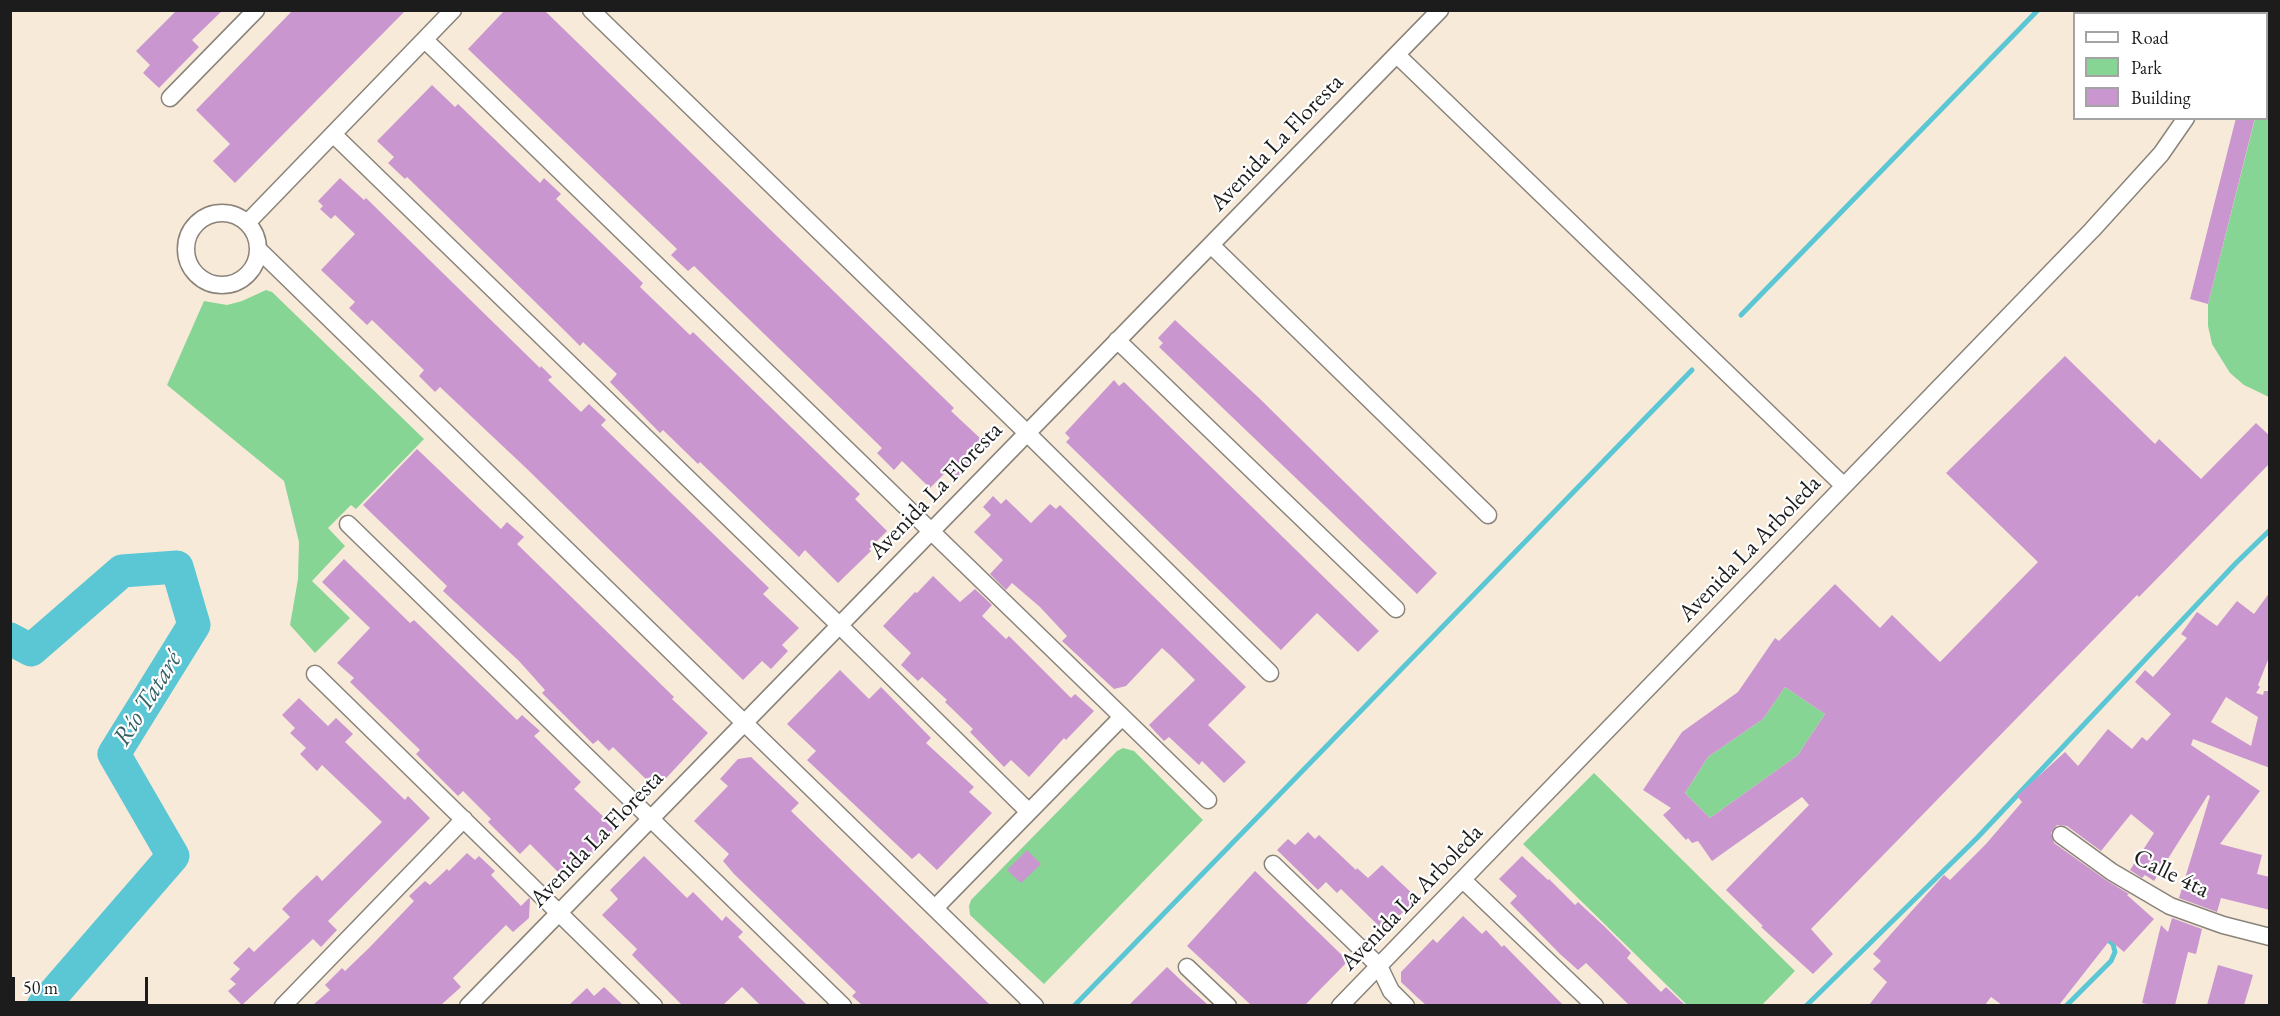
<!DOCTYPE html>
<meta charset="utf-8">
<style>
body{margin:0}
#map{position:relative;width:2280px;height:1016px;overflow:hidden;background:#f8ead9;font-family:"EB Garamond",serif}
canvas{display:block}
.frame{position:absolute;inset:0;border:12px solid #1c1c1c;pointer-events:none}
.legend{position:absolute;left:2073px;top:12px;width:195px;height:108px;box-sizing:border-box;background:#fff;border:2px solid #a4a4a4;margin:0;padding:8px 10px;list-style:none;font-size:18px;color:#1c1c1c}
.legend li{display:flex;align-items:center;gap:12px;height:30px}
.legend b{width:30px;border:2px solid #a4a4a4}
.scale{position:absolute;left:12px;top:977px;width:136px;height:27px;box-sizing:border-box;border:3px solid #1c1c1c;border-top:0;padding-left:8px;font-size:18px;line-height:21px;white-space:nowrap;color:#1c1c1c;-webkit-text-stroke:4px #fff;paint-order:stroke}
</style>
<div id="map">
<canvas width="2280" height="1016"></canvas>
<div class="frame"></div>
<ul class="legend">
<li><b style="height:8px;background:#fff"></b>Road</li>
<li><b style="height:16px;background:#87d594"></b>Park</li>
<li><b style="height:16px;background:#ca96cf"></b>Building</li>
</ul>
<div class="scale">50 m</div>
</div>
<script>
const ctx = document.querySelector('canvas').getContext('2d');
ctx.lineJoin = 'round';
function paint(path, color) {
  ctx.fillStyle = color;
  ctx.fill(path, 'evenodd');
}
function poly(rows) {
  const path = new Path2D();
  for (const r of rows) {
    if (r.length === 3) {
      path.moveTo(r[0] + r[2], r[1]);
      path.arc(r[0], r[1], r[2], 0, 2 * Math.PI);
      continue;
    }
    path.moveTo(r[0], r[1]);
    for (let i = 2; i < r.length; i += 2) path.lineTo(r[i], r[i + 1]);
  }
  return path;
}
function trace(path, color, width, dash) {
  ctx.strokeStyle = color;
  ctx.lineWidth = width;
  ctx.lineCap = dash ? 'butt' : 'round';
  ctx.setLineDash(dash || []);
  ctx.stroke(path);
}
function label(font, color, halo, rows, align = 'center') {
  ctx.font = font + ' "EB Garamond",serif';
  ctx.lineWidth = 4.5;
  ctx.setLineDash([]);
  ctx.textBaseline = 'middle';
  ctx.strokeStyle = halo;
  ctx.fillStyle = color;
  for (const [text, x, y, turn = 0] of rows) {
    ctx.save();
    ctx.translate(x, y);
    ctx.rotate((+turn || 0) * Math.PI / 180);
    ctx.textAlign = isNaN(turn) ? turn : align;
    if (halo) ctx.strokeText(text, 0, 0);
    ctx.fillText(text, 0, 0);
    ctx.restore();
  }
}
const green = poly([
 [2269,64,2269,397,2244,385,2230,373,2212,344,2208,326,2208,304,2255,119,2266,118,2267,75],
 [266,290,272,292,424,439,356,509,351,505,328,528,345,546,312,581,350,618,315,653,290,625,298,579,299,542,284,481,167,385,204,301,227,305,242,301],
 [1785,687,1825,714,1798,755,1710,818,1685,793,1708,757,1763,719],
 [1123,748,1134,751,1203,820,1044,984,970,915,969,906,971,900,1117,751],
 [1594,773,1795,971,1762,1005,1687,1005,1523,844]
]);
const stream = poly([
 [1741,315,2038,10],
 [1074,1006,1692,370],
 [1806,1006,1977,838,2236,563,2270,530],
 [2066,1006,2111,961,2115,952,2113,944,2106,938]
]);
const river = poly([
 [10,639,31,650,122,571,177,567,194,625,114,754,173,856,43,1006]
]);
const building = poly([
 [177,10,223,10,192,40,199,47,159,88,143,73,150,65,136,51],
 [293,10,406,10,235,183,213,161,230,144,196,110],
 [505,10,544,10,954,408,951,411,981,439,965,456,971,463,955,480,946,472,930,488,902,461,894,470,877,453,882,448,694,266,688,271,671,255,677,249,468,49],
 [432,85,455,107,458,104,540,183,544,178,561,194,556,199,643,283,640,287,690,335,693,332,860,494,855,499,887,531,869,549,871,551,838,583,805,550,799,557,700,462,698,464,663,430,660,433,610,382,617,374,583,342,580,346,566,332,407,177,405,179,388,163,394,157,377,141],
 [2236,118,2255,118,2208,304,2190,299],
 [340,178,364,200,366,198,540,368,541,366,552,377,548,380,581,412,589,404,606,420,601,425,769,588,763,594,799,628,782,645,788,651,771,669,762,661,743,680,526,468,440,387,435,392,419,376,424,370,372,320,367,325,349,308,355,302,321,270,355,234,335,215,331,219,320,209,323,206,318,201],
 [1175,320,1258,397,1437,573,1417,594,1159,347,1163,343,1158,338],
 [2065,356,2155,444,2159,439,2201,479,2256,423,2270,436,2270,463,2139,597,2137,595,1811,929,1833,954,1813,974,1761,927,1763,926,1726,890,1809,805,1802,797,1712,861,1698,841,1692,843,1688,838,1686,840,1663,815,1671,808,1643,790,1682,732,1738,692,1775,638,1779,641,1835,584,1880,628,1892,615,1940,662,2038,562,1946,473],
 [1785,687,1825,714,1798,755,1710,818,1685,793,1708,757,1763,719],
 [1114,380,1119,386,1124,382,1379,631,1358,652,1317,613,1281,650,1066,442,1070,438,1065,433],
 [417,449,501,529,507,522,524,537,517,544,674,697,672,699,708,733,656,789,613,747,609,751,598,740,593,744,542,693,545,690,519,661,443,591,447,586,363,505],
 [993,496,1001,504,1006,499,1031,523,1050,504,1056,509,1060,505,1246,687,1208,725,1246,762,1224,783,1202,761,1199,765,1169,737,1164,741,1149,725,1195,680,1170,655,1162,648,1126,686,1114,689,1062,641,1067,636,1040,607,1012,583,1006,590,990,574,1003,560,974,532,991,515,983,507],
 [344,559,410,623,414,620,517,720,522,715,540,731,534,736,581,782,574,789,607,820,610,817,619,826,566,880,530,844,520,854,488,822,491,819,463,791,458,796,416,754,420,750,350,682,354,678,337,663,370,628,322,582],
 [933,576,960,602,975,589,992,605,982,616,1006,639,1009,636,1071,698,1075,694,1094,711,1066,740,1064,738,1029,777,1011,760,1004,767,970,732,973,729,945,702,947,700,922,677,918,681,901,665,911,653,883,626,915,592,917,593],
 [2270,592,2270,655,2258,685,2260,687,2256,693,2263,695,2264,691,2270,691,2270,768,2193,739,2191,745,2260,791,2220,844,2262,855,2257,874,2270,877,2270,910,2221,898,2217,912,2179,898,2210,796,2208,795,2154,881,2145,875,2142,878,2130,870,2154,833,2131,814,2101,851,2067,826,2057,825,2051,833,2054,843,2106,880,2129,894,2127,895,2154,919,2124,952,2110,940,2059,1005,2002,1005,1991,997,1985,1005,1869,1005,1887,982,1873,969,1881,961,1873,954,1944,875,1950,880,1986,844,2022,802,2017,796,2065,752,2078,766,2108,729,2132,749,2142,737,2147,741,2171,714,2135,682,2145,670,2153,677,2187,638,2181,634,2197,612,2217,626,2237,601,2254,614],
 [2226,697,2258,717,2251,746,2211,722],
 [840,670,869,699,881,687,931,738,926,743,974,787,969,792,992,813,937,870,919,853,912,859,807,760,816,751,787,724],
 [299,698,328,726,336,718,353,734,345,742,405,800,408,796,430,818,328,921,337,930,321,947,313,939,242,1005,228,991,236,984,230,979,240,969,233,963,249,947,254,952,290,917,282,909,298,893,317,875,322,881,382,822,322,765,317,771,300,754,306,748,290,733,295,728,282,715],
 [751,757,799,803,791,811,990,1005,862,1005,852,996,856,992,734,874,723,861,729,854,694,821,728,786,720,779,738,759],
 [1308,832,1315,839,1319,835,1356,870,1357,868,1368,878,1382,865,1417,898,1384,931,1341,889,1337,893,1326,882,1318,890,1277,850,1288,839,1295,845],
 [1027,850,1041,864,1021,883,1007,870],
 [467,853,475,860,479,856,495,871,491,875,521,906,529,898,530,899,529,918,513,932,506,925,453,978,461,987,441,1005,313,1005,330,990,325,985,342,968,345,971,369,948,414,901,409,896,425,881,430,885,447,869,449,871],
 [644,856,687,898,693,892,722,921,726,916,743,932,738,937,807,1005,760,1005,742,987,723,1005,682,1005,632,955,637,949,602,915,618,899,610,890],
 [1522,856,1548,880,1549,879,1575,905,1578,902,1604,926,1631,953,1627,958,1661,992,1666,987,1685,1005,1629,1005,1586,963,1578,970,1560,954,1510,903,1517,896,1499,879],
 [1255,871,1348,961,1305,1005,1251,1005,1187,946],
 [1463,916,1482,934,1486,930,1502,947,1504,945,1563,1005,1426,1005,1418,998,1401,982,1401,972,1433,939,1437,943],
 [2172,918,2202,929,2196,954,2188,952,2175,1005,2153,1005,2142,1003,2161,925,2168,932],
 [2218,965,2253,975,2244,1005,2207,1005],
 [1167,967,1187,986,1208,1005,1129,1005],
 [604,987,623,1005,569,1005,587,988,594,996]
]);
const minor = poly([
 [591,10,1026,432,1270,673],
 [2250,14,2252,10],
 [425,40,1208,800],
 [1397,55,1844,486],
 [170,98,256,10],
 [333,134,839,625,1029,812],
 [222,249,36],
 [247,223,453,10],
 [1211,245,1488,515],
 [259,250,1035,1006],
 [1117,340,1396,609],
 [348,524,843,1006],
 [315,674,654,1006],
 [2061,835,2112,872,2170,906,2223,925,2270,937],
 [1273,864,1379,966,1391,991,1406,1006],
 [1463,880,1595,1006],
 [935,908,1122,717],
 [1187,967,1228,1006],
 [283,1006,464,819],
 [468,1006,1440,10],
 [1340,1006,2092,230,2161,154,2186,118]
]);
const streetNames = [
 ["Avenida La Floresta",1277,143,-46],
 ["Avenida La Floresta",936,491,-46],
 ["Avenida La Arboleda",1750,549,-46],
 ["Avenida La Floresta",597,839,-46],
 ["Calle 4ta",2171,874,26],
 ["Avenida La Arboleda",1412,898,-46]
];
const waterNames = [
 ["Río Tataré",148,699,-58]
];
paint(green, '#87d594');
trace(stream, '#5bc7d4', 5);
trace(river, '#5bc7d4', 33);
paint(building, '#ca96cf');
trace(minor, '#8a837a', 19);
trace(minor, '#fff', 16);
label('24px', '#1c1c1c', '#fff', streetNames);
label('italic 26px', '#356066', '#fff', waterNames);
</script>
